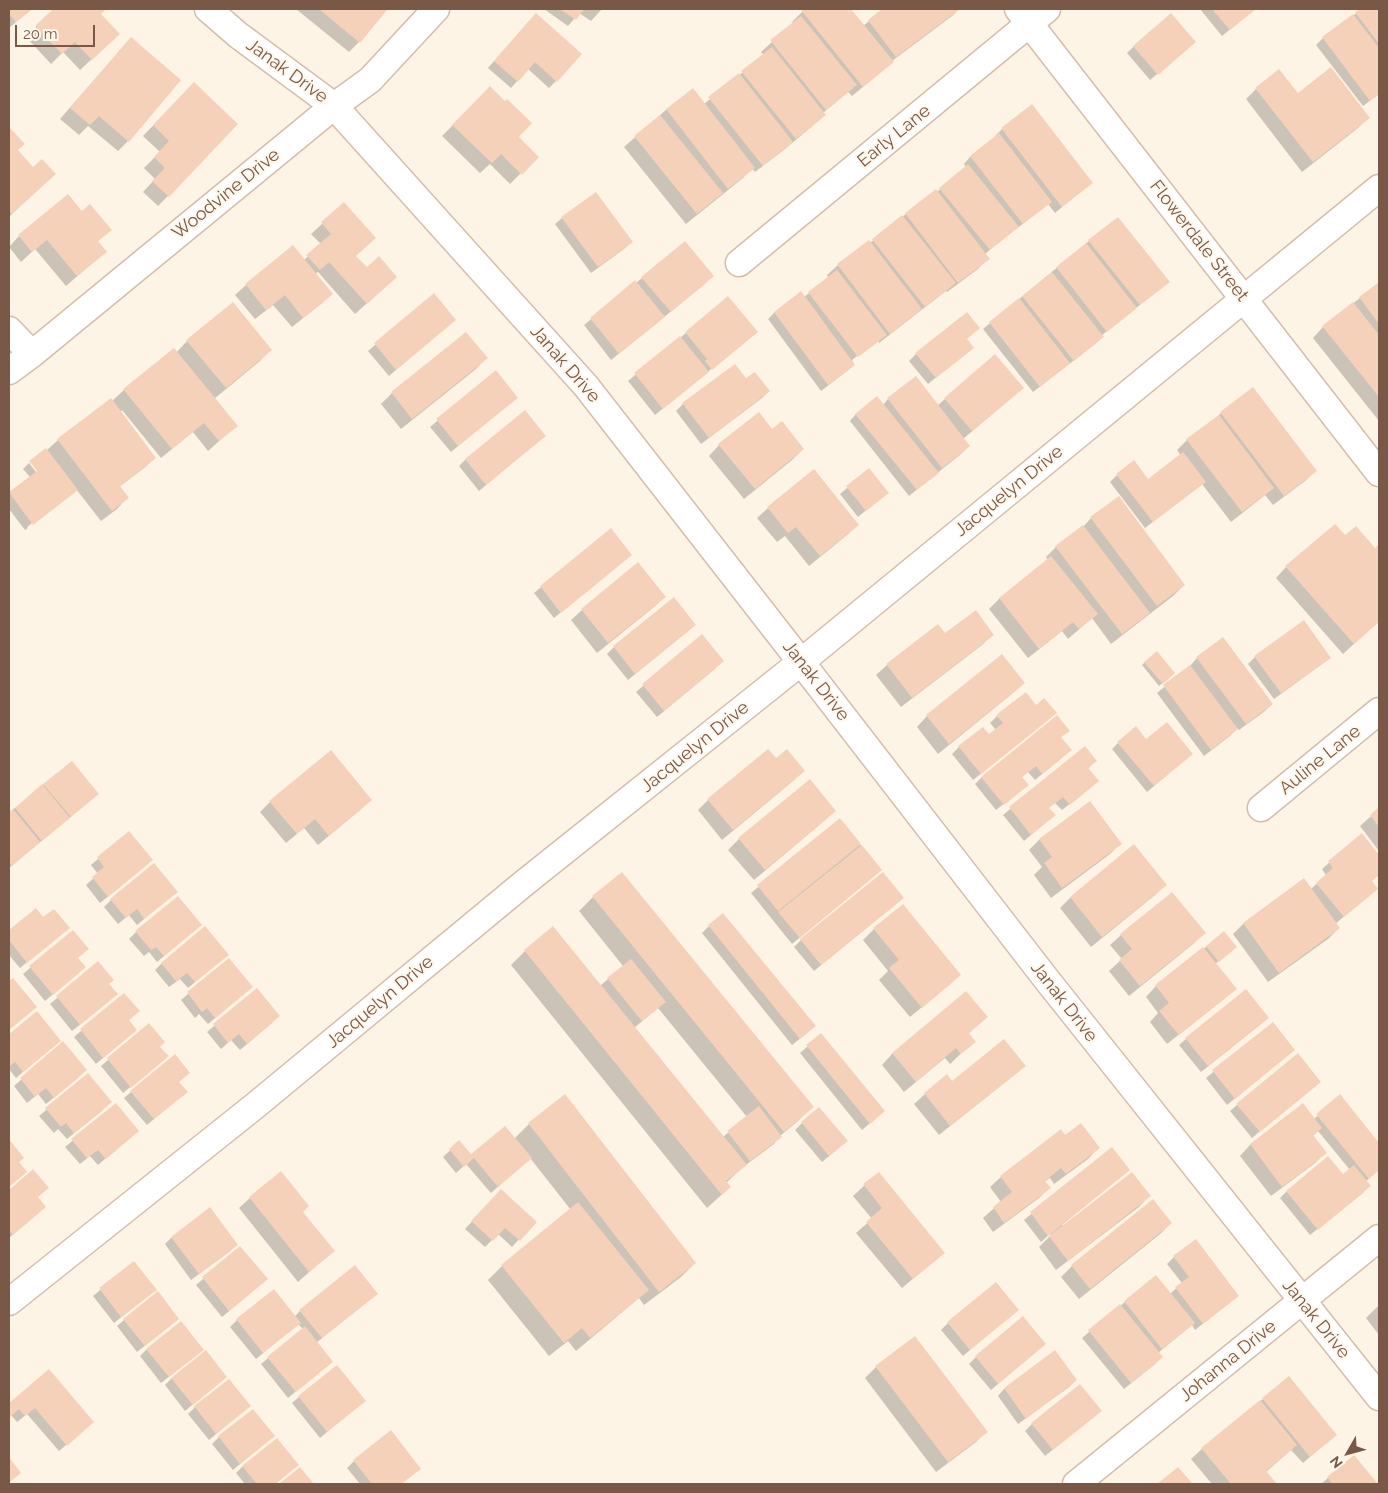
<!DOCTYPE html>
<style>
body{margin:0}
#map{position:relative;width:1388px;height:1493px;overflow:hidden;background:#fef4e5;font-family:Raleway,sans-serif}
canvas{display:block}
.frame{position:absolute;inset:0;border:10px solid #7a5847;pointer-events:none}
.north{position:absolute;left:1323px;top:1428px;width:50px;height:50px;-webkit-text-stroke:4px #fff8ed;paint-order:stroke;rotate:232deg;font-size:14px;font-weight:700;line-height:20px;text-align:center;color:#7a5847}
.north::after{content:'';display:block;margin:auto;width:18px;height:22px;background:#7a5847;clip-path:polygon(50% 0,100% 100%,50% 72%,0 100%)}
.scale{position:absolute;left:15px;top:25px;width:80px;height:22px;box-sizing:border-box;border:2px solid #7a5847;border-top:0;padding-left:6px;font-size:15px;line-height:18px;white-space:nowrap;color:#7a5847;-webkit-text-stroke:4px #fff8ed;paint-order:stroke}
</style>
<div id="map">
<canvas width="1388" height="1493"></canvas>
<div class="frame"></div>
<div class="north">N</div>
<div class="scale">20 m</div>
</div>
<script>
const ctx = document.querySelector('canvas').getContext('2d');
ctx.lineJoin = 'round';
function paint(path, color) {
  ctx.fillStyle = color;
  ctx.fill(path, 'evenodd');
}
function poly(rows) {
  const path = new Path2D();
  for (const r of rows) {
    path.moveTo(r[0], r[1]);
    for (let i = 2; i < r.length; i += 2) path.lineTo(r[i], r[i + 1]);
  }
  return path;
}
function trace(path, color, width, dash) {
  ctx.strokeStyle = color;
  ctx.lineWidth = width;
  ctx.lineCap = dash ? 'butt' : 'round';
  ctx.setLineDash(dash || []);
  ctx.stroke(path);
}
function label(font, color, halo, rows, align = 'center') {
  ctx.font = font + ' Raleway,sans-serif';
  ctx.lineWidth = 4.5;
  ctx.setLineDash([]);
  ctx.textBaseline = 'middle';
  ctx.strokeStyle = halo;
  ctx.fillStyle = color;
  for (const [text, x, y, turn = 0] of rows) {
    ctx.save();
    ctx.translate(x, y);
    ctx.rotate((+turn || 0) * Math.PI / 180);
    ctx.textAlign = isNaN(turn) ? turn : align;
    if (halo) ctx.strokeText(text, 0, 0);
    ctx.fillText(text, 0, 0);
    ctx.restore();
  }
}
const shadow = poly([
 [9,9,32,9,9,28],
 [55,9,104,9,99,14,108,44,80,70,63,52,51,64,26,37],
 [296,9,386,9,359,42,349,52],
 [544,9,602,9,591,21,579,13,568,26],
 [805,9,850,9,863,26,884,9,959,9,952,16,892,61,881,72,852,96,848,92,823,113,817,122,785,149,755,172,752,168,743,178,686,224,624,147,667,109,704,104,764,55,761,52,793,23,792,22],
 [1200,9,1255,9,1222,36],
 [1362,9,1379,9,1379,94,1363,106,1316,45,1323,38],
 [529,21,556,81,549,88,528,69,511,88,488,68],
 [1134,46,1187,49,1150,80,1127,53],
 [121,49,128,141,118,151,88,126,79,135,60,119],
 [490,88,517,137,537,157,510,184,490,164,480,173,442,136],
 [1256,89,1298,95,1368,118,1358,128,1302,172,1246,99],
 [183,95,168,196,158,206,143,192,155,179,144,168,160,152,143,136],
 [1031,106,1091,183,1055,213,1048,204,1015,230,1014,229,985,254,988,258,978,269,947,292,946,291,879,343,878,340,852,360,854,364,847,371,821,391,768,319,775,312,804,297,829,278,827,275,838,265,870,243,906,214,937,192,966,167,964,164,970,157,996,137,995,136,1002,129],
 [9,130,10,130,17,150,43,184,9,217],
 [344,204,355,257,385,287,355,314,318,272,315,274,332,294,321,304,292,327,273,305,255,319,235,295,246,285,304,260,321,244,311,234],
 [82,212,110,230,97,242,105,252,66,286,35,249,21,262,9,247,19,236],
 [562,218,631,242,624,249,591,273,555,224],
 [1089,241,1161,288,1101,336,1095,344,1033,392,983,329],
 [642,278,706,283,611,360,584,325],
 [1379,283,1379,421,1313,338,1323,327],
 [434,295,455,320,389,376,368,351],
 [466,333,486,358,476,369,401,429,381,404,392,393],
 [686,333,749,338,655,415,628,381],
 [966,340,965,354,928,384,909,361,916,354],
 [187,341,270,350,260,361,214,399,236,426,208,451,193,432,161,458,122,410,120,412,155,458,144,468,119,487,127,498,117,509,101,521,76,489,27,527,28,528,25,530,9,509,9,494,30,477,23,469,29,463,39,476,46,451,58,440,111,400,112,401,124,390,176,353],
 [995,356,1015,395,963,439,969,446,962,453,909,496,850,421,856,414,883,405,888,399,937,406],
 [496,372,509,404,451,452,430,427],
 [746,380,769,391,762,398,701,444,676,411,683,404],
 [1221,413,1315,471,1305,481,1273,505,1265,495,1231,522,1202,484,1145,528,1110,482,1117,475,1148,481,1181,456,1177,450,1187,440,1213,421],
 [772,430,803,449,792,460,744,499,709,456,719,445],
 [544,436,479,491,459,466,466,459],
 [814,470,858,525,847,535,809,566,785,536,777,542,757,518,768,508],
 [869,470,887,493,858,517,840,494],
 [1091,518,1184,585,1173,596,1111,644,1092,618,1068,639,1062,631,1028,658,989,609,999,599,1048,560,1046,557,1056,547,1083,527],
 [1345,537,1375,549,1379,547,1379,621,1343,654,1276,578,1286,567],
 [630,555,554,618,534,593,541,587],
 [665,597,654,607,597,653,571,620,582,610],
 [688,631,628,680,607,654,614,647],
 [993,634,982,645,901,707,876,675,887,665,944,635],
 [702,636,716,668,657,717,636,692],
 [1223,639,1272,704,1265,711,1239,730,1237,728,1230,736,1204,756,1157,693,1190,666,1197,658],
 [1255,657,1329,658,1322,664,1274,699,1248,664],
 [1145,662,1171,676,1159,686,1142,665],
 [1024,683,1013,693,938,754,917,727,927,716],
 [997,716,1048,720,973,780,952,754,959,747,989,736,996,730,990,723],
 [1068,730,1060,738,1063,757,1035,780,1028,772,1021,778,1020,791,996,810,975,784,982,777],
 [1118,743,1185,760,1147,792,1112,749],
 [1084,747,1095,761,1088,769,1091,787,1062,810,1055,803,1048,808,1054,815,1024,841,1003,815],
 [776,760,803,771,793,781,722,840,698,810,708,800],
 [71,762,98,794,9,868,9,813],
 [371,800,360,810,318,845,304,828,286,843,260,812,270,802],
 [1090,802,1120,844,1110,854,1051,898,1034,875,1042,867,1029,850,1039,840],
 [1379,809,1379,851,1360,826],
 [835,811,824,821,754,880,728,850,739,839],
 [840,820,881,870,792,944,751,893],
 [129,833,144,867,100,903,86,885,98,874,91,865],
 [1361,835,1379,857,1379,875,1370,882,1369,896,1335,924,1339,928,1328,939,1268,982,1233,934,1243,924,1304,880,1311,889,1326,875,1322,869],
 [1134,846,1165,885,1155,895,1091,947,1060,908,1070,898],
 [622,874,812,1107,798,1121,780,1136,774,1144,743,1167,726,1183,730,1187,707,1208,511,965,525,951,553,928,600,986,623,966,579,911,593,897],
 [658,1008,747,1117,723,1137,634,1028],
 [169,898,137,925,129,915,118,924,104,907,111,900],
 [896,904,814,971,794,947,801,940],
 [903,906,959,975,949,985,910,1017,879,980,888,971,863,940,874,929],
 [36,910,43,919,68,928,20,968,9,955,9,932],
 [201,925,157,962,149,952,144,956,129,939,136,932],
 [709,926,807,1033,792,1045,702,933],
 [73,932,77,958,77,974,45,1001,23,974],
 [1204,933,1193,944,1129,996,1109,971,1122,959,1110,945,1121,935],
 [1224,933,1232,950,1215,964,1235,989,1224,999,1167,1044,1150,1022,1158,1013,1146,997,1156,986],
 [229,959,245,993,208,1024,199,1014,195,1018,181,1000],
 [220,961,188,988,180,979,169,987,155,970,162,963],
 [98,963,108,984,109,1001,72,1031,50,1004],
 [257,989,272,1023,240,1050,231,1040,221,1049,207,1032],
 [966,992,987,1017,968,1034,974,1041,950,1064,945,1058,904,1092,882,1065,892,1054],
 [124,994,128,1021,128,1037,96,1064,74,1037],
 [37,1013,52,1047,16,1078,9,1069,9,1036],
 [1272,1024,1294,1050,1227,1105,1206,1078],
 [149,1025,159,1047,160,1063,123,1093,101,1066],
 [1260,1025,1201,1072,1179,1045,1186,1039],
 [821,1035,876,1118,862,1130,800,1053],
 [63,1043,79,1077,46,1104,38,1094,27,1103,14,1086],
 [1024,1066,1013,1076,939,1135,914,1104,925,1094,952,1083],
 [88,1075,104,1109,67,1139,58,1129,54,1133,39,1116],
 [178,1082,179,1098,147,1125,124,1098,131,1092],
 [1312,1088,1252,1138,1230,1111,1237,1105],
 [565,1096,695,1263,681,1277,644,1305,639,1298,576,1351,568,1341,549,1356,488,1280,502,1266,571,1210,530,1158,491,1193,466,1164,456,1173,443,1157,459,1142,471,1156,514,1139,529,1124],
 [1340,1096,1379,1145,1379,1170,1366,1181,1363,1193,1310,1235,1280,1198,1287,1191,1343,1176,1350,1170,1318,1131,1313,1136,1326,1152,1315,1163,1271,1196,1240,1156,1250,1145,1303,1105,1314,1119],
 [115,1105,137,1131,98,1165,90,1156,80,1164,65,1147],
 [802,1123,839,1148,822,1162,795,1130],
 [1061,1131,1065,1137,1098,1148,1088,1159,1054,1184,1050,1178,1044,1182,1049,1188,1039,1198,993,1232,983,1218,1001,1202,990,1187,1001,1177],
 [1111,1148,1129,1170,1062,1225,1063,1226,1149,1196,1139,1207,1056,1270,1039,1247,1051,1235,1050,1234,1041,1242,1024,1220],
 [33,1171,37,1198,37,1214,9,1238,9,1191],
 [281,1173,302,1212,333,1251,298,1282,239,1208,250,1198],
 [878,1173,932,1263,902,1288,856,1233,872,1219,853,1196],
 [494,1198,535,1222,512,1247,498,1234,485,1247,465,1229],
 [1171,1223,1160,1234,1079,1299,1061,1277,1072,1266],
 [171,1238,236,1245,229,1252,191,1280,165,1244],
 [240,1248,259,1286,222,1317,196,1285],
 [1174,1257,1238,1296,1195,1330,1192,1325,1158,1353,1162,1357,1155,1364,1124,1389,1082,1338,1125,1302,1170,1294,1182,1283,1167,1264],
 [134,1263,148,1296,114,1323,93,1296],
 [369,1300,316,1343,332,1362,288,1398,261,1364,303,1329,298,1324,256,1359,230,1327,237,1320,295,1316,300,1311],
 [1379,1305,1379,1335,1366,1318],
 [1017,1310,963,1356,941,1330,948,1323],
 [178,1319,137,1352,117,1326,124,1320],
 [915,1338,986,1431,976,1442,936,1472,865,1378,876,1367],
 [1045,1344,991,1390,969,1364,976,1357],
 [147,1349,195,1356,161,1383,140,1356],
 [1055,1352,1076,1380,1069,1387,1018,1424,998,1396,1004,1389],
 [49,1370,85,1429,59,1451,27,1414,17,1422,11,1415,9,1417,9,1404],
 [226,1377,185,1411,165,1385,172,1378],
 [299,1397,364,1401,320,1438,292,1403],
 [1263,1399,1335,1435,1303,1463,1291,1450,1266,1472,1276,1484,1212,1484,1191,1459,1202,1449],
 [249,1406,209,1440,188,1414,195,1407],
 [1093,1417,1045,1456,1025,1431,1032,1424],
 [273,1436,233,1470,212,1444,219,1437],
 [1354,1457,1376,1484,1321,1484,1328,1478],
 [354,1461,412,1475,401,1484,360,1484,347,1468],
 [243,1466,290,1472,275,1484,245,1484,236,1473]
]);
const building = poly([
 [9,9,32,9,16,22,9,14],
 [53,9,106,9,101,14,120,34,92,60,75,42,62,54,35,26],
 [319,9,388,9,360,43],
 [560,9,584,9,576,20],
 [803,9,851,9,894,62,863,87,801,10],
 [882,9,960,9,896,57,868,20],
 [1212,9,1256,9,1230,30],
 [1360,9,1379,9,1379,44,1355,12],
 [536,13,582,54,557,82,535,62,518,82,494,61],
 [1171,13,1196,42,1158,75,1133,46],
 [1353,14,1379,48,1379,94,1370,101,1322,37],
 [801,16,857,85,826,110,770,40],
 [131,37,181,80,129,142,99,116,90,125,70,108],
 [772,47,826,115,796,139,741,71],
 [1331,67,1370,118,1313,162,1255,88,1279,69,1298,93],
 [739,73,793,142,763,166,708,97],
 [194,82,238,124,169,197,152,181,165,168,154,157,169,141,153,125],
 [490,86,505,101,507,99,532,123,519,137,539,157,522,175,501,154,492,163,452,125],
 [693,88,755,168,728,189,666,109],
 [1032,104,1093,183,1062,207,1001,128],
 [660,115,723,193,697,214,634,136],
 [9,127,25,144,18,150,33,167,42,159,56,174,12,214,9,211],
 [999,133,1052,202,1023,224,970,156],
 [968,164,1019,227,990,250,939,188],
 [936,189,990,259,958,283,905,213],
 [596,192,633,242,598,267,561,217],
 [68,194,82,211,90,204,112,230,98,241,107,252,77,276,47,240,32,252,18,235],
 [344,202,376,238,356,256,367,267,379,256,397,277,367,304,329,262,320,270,306,255,331,234,321,222],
 [902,215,956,283,925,307,872,239],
 [1118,217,1170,282,1140,305,1088,240],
 [869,240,922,309,890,334,837,264],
 [685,241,714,276,671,312,641,277],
 [1086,243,1137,308,1107,332,1056,267],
 [293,245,333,294,303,318,285,295,266,310,245,284],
 [837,270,887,335,858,357,808,292],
 [1052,272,1104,337,1074,361,1022,296],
 [635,280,665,317,619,354,590,318],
 [1379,282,1379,324,1359,297],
 [801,291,855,365,828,385,774,312],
 [434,293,456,320,396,370,374,343],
 [728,296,758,332,712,370,705,361,707,359,685,332],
 [1019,298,1070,363,1040,387,989,322],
 [233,302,272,350,226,388,186,340],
 [1353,302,1379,335,1379,397,1322,326],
 [967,312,980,328,967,339,974,348,936,378,915,353],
 [466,332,488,358,412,419,391,392],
 [680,336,709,372,663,409,634,373],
 [174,348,238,426,219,441,204,423,172,449,123,389],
 [995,354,1024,388,972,431,944,398],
 [735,364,746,378,755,372,770,391,709,438,682,403],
 [496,370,518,398,458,446,436,419],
 [916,376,970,446,942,468,887,398],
 [1253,387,1317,471,1284,496,1220,412],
 [877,396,939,473,917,490,855,414],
 [111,398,156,458,120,486,129,498,112,511,57,439],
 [525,410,546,436,486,485,465,459],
 [759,412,772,429,782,421,804,449,755,489,718,444],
 [1219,415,1274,488,1242,512,1186,439],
 [46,448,78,490,33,525,9,492,37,471,29,461],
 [1183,452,1206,482,1153,522,1116,474,1134,460,1148,479],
 [869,468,889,493,866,511,846,486],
 [814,469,859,525,820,556,796,527,788,533,767,507],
 [1119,496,1185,585,1157,606,1090,517],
 [1335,524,1345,535,1356,526,1375,548,1379,544,1379,622,1354,644,1285,566],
 [1083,525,1150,613,1122,634,1055,546],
 [611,528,632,555,561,613,540,586],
 [1051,556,1098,614,1079,629,1073,622,1039,649,999,598],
 [638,562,666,597,608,643,581,609],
 [674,597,696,625,635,674,613,646],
 [976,610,994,635,912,698,886,664,938,624,945,633],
 [1304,620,1331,658,1281,693,1254,656],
 [702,634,724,661,664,711,642,684],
 [1223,637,1273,704,1246,724,1196,657],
 [1157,651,1175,673,1163,684,1144,662],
 [1002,654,1025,683,949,744,926,715],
 [1190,665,1238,729,1211,750,1163,685],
 [1026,692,1036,705,1044,698,1057,713,981,774,958,746,983,727,989,734,1003,723,996,715],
 [1057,715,1070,731,1061,737,1072,750,1042,774,1036,766,1022,777,1029,785,1004,805,981,777],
 [1167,722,1193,754,1154,786,1117,742,1136,726,1146,739],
 [1085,746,1097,761,1088,768,1099,781,1070,805,1063,797,1049,808,1056,815,1031,835,1009,807],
 [768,749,776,758,787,749,805,771,733,830,707,799],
 [331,750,372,800,329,836,315,819,297,834,269,801],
 [72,761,99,794,71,817,43,784],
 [810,779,836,811,765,870,738,838],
 [42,784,70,818,42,841,15,808],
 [1090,801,1122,844,1062,888,1044,863,1052,857,1039,839],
 [1379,807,1379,827,1370,815],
 [13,809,40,842,12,866,9,862,9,812],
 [840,818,861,844,778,911,757,885],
 [129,831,153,860,108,897,92,877,104,867,97,857],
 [1362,833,1379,855,1379,875,1372,881,1378,889,1344,917,1316,883,1333,868,1328,861],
 [1134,844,1167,885,1102,937,1070,897],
 [862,845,882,870,800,938,778,912],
 [154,863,178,892,144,919,137,909,126,918,110,899],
 [622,872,814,1107,784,1132,592,896],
 [883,872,904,898,821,965,800,939],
 [1304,878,1340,928,1279,973,1243,923],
 [1172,892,1206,933,1140,986,1119,960,1132,949,1120,934],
 [178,896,202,925,164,956,156,947,151,950,135,931],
 [903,904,961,975,922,1008,889,968,899,960,873,928],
 [36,908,43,917,54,909,70,928,27,963,9,940,9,930],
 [723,913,816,1026,800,1039,708,925],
 [205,926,229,955,195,982,187,973,176,981,161,963],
 [553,926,747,1165,726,1181,731,1187,722,1195,524,950],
 [73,930,89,949,78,958,86,967,53,995,29,966],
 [1224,931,1237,947,1219,962,1206,946],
 [1203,947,1237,989,1179,1035,1159,1011,1169,1003,1155,985],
 [229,958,253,987,215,1018,207,1008,202,1012,187,992],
 [631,959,666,1002,642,1021,607,978],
 [98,961,114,980,109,984,118,994,80,1025,56,996],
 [13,978,37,1007,9,1030,9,981],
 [257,988,280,1016,247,1044,239,1034,228,1043,213,1024],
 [1246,989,1269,1018,1208,1066,1185,1038],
 [966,991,988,1017,969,1033,976,1042,961,1054,956,1048,916,1082,892,1053],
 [124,993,140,1011,129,1020,137,1030,103,1058,80,1029],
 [37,1011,61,1041,23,1072,15,1062,10,1066,9,1065,9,1034],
 [1273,1022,1295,1050,1235,1099,1212,1070],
 [149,1023,165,1042,160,1047,169,1056,131,1088,107,1058],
 [821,1033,885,1111,870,1124,806,1045],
 [1004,1039,1026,1066,950,1126,924,1093,947,1074,952,1081],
 [63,1041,87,1070,54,1098,46,1088,35,1097,20,1078],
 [1298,1053,1321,1082,1260,1132,1236,1104],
 [175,1054,190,1073,179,1082,188,1092,154,1119,130,1091],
 [88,1073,112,1102,74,1133,66,1123,61,1127,45,1108],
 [565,1094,696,1263,659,1292,528,1123],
 [1340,1094,1379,1143,1379,1170,1369,1179,1316,1114],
 [116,1103,139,1131,106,1159,98,1150,87,1158,71,1139],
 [1303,1103,1322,1128,1313,1135,1327,1153,1282,1187,1250,1144],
 [759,1106,782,1137,750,1161,727,1131],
 [819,1107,848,1141,829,1156,801,1122],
 [1081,1123,1100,1148,1066,1174,1061,1168,1045,1181,1051,1188,1004,1223,993,1207,1012,1192,1000,1176,1061,1129,1065,1135],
 [505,1126,532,1158,498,1187,474,1158,464,1167,449,1149,459,1140,471,1154],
 [9,1139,24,1158,19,1162,27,1172,9,1187],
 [1112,1147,1130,1170,1048,1236,1030,1212],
 [1328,1156,1343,1174,1354,1165,1371,1186,1318,1230,1286,1191],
 [33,1169,49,1188,38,1197,46,1207,13,1235,9,1230,9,1190],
 [281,1171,309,1206,303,1212,335,1251,309,1272,249,1197],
 [879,1172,945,1253,913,1279,866,1222,882,1208,863,1184],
 [1132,1172,1151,1196,1068,1261,1049,1236],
 [501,1189,537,1222,520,1241,505,1228,493,1241,471,1221],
 [1153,1199,1172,1223,1090,1289,1071,1265],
 [578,1202,649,1290,590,1338,582,1328,564,1343,501,1265],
 [210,1207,238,1245,199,1274,171,1237],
 [1196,1239,1239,1296,1203,1324,1175,1287,1189,1277,1173,1256],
 [240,1246,268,1279,229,1311,202,1277],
 [134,1261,157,1290,121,1317,99,1288],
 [355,1265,378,1294,322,1338,299,1310],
 [1156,1275,1195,1323,1162,1349,1124,1301],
 [996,1282,1019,1310,970,1350,947,1322],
 [274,1289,301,1323,263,1353,236,1319],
 [158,1291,179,1319,145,1346,123,1319],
 [1120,1304,1163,1357,1131,1383,1088,1330],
 [1023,1316,1046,1344,998,1384,975,1356],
 [181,1321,204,1350,169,1377,146,1349],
 [305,1326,333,1362,296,1392,267,1357],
 [915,1336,988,1432,948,1462,875,1366],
 [206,1350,227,1377,193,1405,171,1378],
 [1055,1350,1077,1380,1026,1419,1004,1388],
 [337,1365,366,1401,327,1432,298,1396],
 [49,1369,94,1422,67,1446,35,1408,25,1416,19,1409,9,1418,9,1403],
 [1289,1376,1337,1435,1310,1457,1262,1398],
 [229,1379,251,1406,216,1434,194,1406],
 [1080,1384,1102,1411,1053,1450,1031,1423],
 [1260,1400,1297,1445,1266,1471,1277,1484,1231,1484,1201,1448],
 [253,1409,275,1436,240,1464,218,1436],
 [391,1430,421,1469,401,1484,372,1484,353,1460],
 [277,1438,299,1465,275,1484,257,1484,242,1466],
 [1354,1455,1378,1484,1333,1484,1327,1477],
 [9,1457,21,1473,9,1483],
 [300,1467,314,1484,279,1484],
 [1178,1467,1193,1484,1157,1484]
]);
const minor = poly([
 [208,9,238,35,334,106,586,386,801,662,1047,980,1379,1397],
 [1018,9,1379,473],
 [739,263,1047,9],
 [9,330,32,354],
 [9,371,32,354,334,106,370,80,436,9],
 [1261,808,1379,711],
 [9,1302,256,1105,523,884,801,662,1379,188],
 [1076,1484,1379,1238]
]);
const streetNames = [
 ["Janak Drive",287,71,36],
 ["Early Lane",894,136,-39],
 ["Woodvine Drive",226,194,-39],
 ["Flowerdale Street",1199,241,52],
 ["Janak Drive",565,364,49],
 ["Jacquelyn Drive",1009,491,-39],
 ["Janak Drive",816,681,52],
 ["Jacquelyn Drive",695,747,-39],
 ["Auline Lane",1320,760,-39],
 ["Jacquelyn Drive",380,1002,-40],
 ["Janak Drive",1064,1002,52],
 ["Janak Drive",1316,1319,51],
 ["Johanna Drive",1228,1361,-39]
];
paint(shadow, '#0003');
paint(building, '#f6d1ba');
trace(minor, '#d4bdac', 29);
trace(minor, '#fff', 26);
label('18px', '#7a5847', '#fff8ed', streetNames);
</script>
